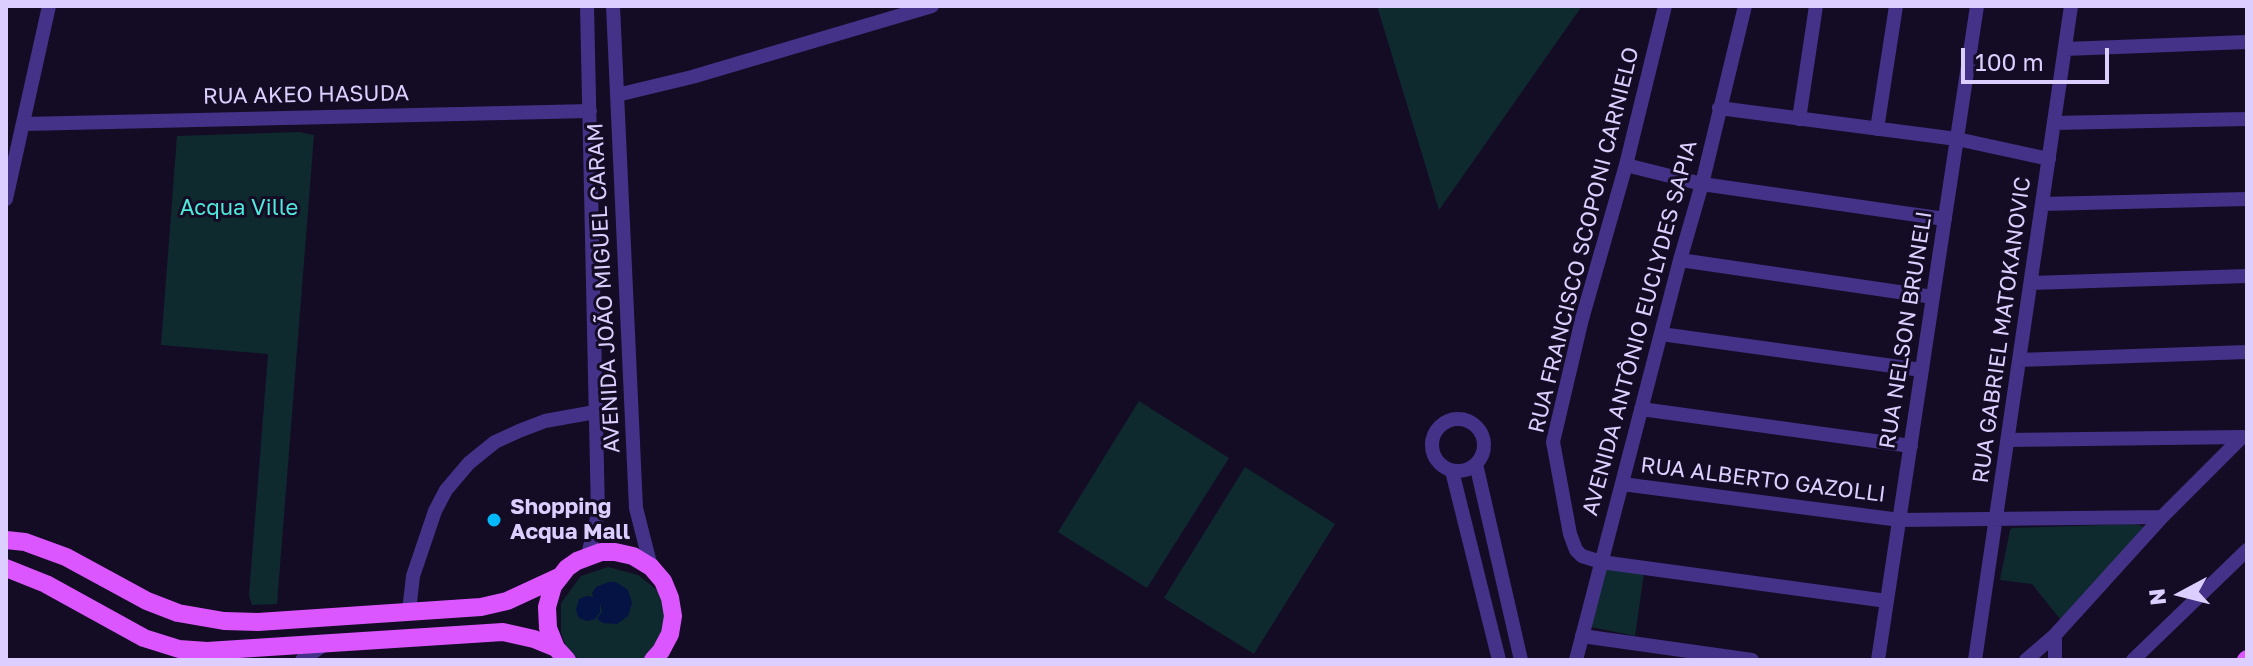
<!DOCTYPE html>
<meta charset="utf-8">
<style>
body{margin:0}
#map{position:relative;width:2253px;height:666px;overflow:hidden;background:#140c24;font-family:"Golos Text",sans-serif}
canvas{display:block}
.frame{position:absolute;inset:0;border:8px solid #dccfff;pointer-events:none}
.north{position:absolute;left:2141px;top:554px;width:80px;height:80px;-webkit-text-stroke:6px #140c24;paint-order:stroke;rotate:263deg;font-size:22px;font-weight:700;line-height:32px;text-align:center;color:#dccfff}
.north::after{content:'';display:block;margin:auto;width:28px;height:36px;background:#dccfff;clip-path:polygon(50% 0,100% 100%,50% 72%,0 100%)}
.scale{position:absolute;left:1961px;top:48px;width:148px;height:36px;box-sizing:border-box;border:4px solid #dccfff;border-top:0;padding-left:10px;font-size:24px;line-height:28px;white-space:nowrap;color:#dccfff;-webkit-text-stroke:6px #140c24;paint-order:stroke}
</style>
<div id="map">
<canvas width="2253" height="666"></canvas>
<div class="frame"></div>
<div class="north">N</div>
<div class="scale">100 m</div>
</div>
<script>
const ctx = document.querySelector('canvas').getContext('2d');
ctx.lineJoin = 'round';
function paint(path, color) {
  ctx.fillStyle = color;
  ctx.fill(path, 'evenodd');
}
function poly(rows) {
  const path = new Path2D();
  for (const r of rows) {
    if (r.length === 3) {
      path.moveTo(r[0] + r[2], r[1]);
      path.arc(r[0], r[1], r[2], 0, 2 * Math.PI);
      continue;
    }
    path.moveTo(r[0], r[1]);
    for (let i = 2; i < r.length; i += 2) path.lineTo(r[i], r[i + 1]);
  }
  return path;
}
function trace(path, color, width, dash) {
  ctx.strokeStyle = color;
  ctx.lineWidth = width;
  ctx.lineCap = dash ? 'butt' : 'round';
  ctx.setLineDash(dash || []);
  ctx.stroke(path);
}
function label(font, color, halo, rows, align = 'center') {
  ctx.font = font + ' "Golos Text",sans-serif';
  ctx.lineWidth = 6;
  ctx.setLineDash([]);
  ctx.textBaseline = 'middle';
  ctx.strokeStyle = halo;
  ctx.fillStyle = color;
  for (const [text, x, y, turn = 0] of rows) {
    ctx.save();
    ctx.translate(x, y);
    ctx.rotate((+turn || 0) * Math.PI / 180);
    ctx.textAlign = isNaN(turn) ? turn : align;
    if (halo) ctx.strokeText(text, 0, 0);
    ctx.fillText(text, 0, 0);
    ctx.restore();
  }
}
const green = poly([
 [1377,6,1582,6,1439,210],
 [299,132,314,135,277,604,252,605,249,595,268,354,161,345,177,136],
 [1139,401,1229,458,1147,588,1058,532],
 [1245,467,1335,524,1254,654,1164,598],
 [2135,524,2145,527,2060,619,2032,584,2000,580,2010,530,2012,528],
 [608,567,638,575,657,590,662,599,666,614,664,628,647,660,579,660,566,646,561,633,561,603,581,576],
 [1604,567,1644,573,1635,636,1591,627]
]);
const water = poly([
 [609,582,616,582,628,590,632,603,628,616,617,624,603,623,597,619,602,611,600,603,600,612,595,619,587,621,579,618,576,610,579,599,586,596,593,597,592,593,596,587]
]);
const minor = poly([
 [587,6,598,514,588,555],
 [613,6,636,508,651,567],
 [1665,6,1626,165,1582,319,1553,442,1570,534,1576,550,1582,556,1601,562,1887,601],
 [2065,49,2247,42],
 [617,95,692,77,932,6],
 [1719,108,1957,139,2049,159],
 [1799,119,1816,6],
 [2054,123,2247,119],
 [24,124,590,111],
 [1877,129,1896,6],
 [1626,165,1702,184,1945,219],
 [6,199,49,6],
 [2042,204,2247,199],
 [1680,260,1933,297],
 [2031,283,2247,276],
 [1661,334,1922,370],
 [2019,360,2247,352],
 [1641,409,1911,446],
 [1458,445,26],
 [2008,440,2243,437],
 [1476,464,1521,660],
 [1452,471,1499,660],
 [1622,484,1900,520,2162,517],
 [409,611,413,576,435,511,446,490,469,463,495,442,519,431,545,421,595,412],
 [2055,635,2055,660],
 [1582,636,1752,660],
 [302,660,325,644],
 [1576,660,1680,260,1702,184,1745,6],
 [1878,660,1977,6],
 [1975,660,2071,6],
 [2026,660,2055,635,2162,517,2242,437],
 [2133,660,2247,550]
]);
const major = poly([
 [6,540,25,542,66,557,147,601,178,613,224,621,258,622,481,607,507,601,559,577],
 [6,568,46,584,144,638,179,649,207,651,503,632,534,639,556,648],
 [567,660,556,648,548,628,547,607,553,586,567,568,577,561,601,552,615,552,633,556,651,567,663,581,670,598,673,616,670,634,661,651,653,660],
 [2246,660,2247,659]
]);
const markers = [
 [494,520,8,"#00b9fa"]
];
const streetNames = [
 ["RUA AKEO HASUDA",306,95,-1],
 ["RUA FRANCISCO SCOPONI CARNIELO",1584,240,-76],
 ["AVENIDA JOÃO MIGUEL CARAM",604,288,-93],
 ["AVENIDA ANTÔNIO EUCLYDES SAPIA",1640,328,-75],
 ["RUA NELSON BRUNELI",1906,330,-81],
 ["RUA GABRIEL MATOKANOVIC",2002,330,-82],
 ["RUA ALBERTO GAZOLLI",1763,480,7]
];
const parkNames = [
 ["Acqua Ville",239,208]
];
const poiNames = [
 ["Shopping",510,507],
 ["Acqua Mall",510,532]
];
paint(green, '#0e2a2f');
paint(water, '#051244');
trace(minor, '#433288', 14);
trace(major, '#db56ff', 18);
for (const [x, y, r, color] of markers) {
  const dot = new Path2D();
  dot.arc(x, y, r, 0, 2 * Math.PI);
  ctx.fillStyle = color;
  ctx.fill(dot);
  trace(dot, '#140c24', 3);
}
label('22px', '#dccfff', '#140c24', streetNames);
label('22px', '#4feadc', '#140c24', parkNames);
label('bold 22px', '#dccfff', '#140c24', poiNames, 'left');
</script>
